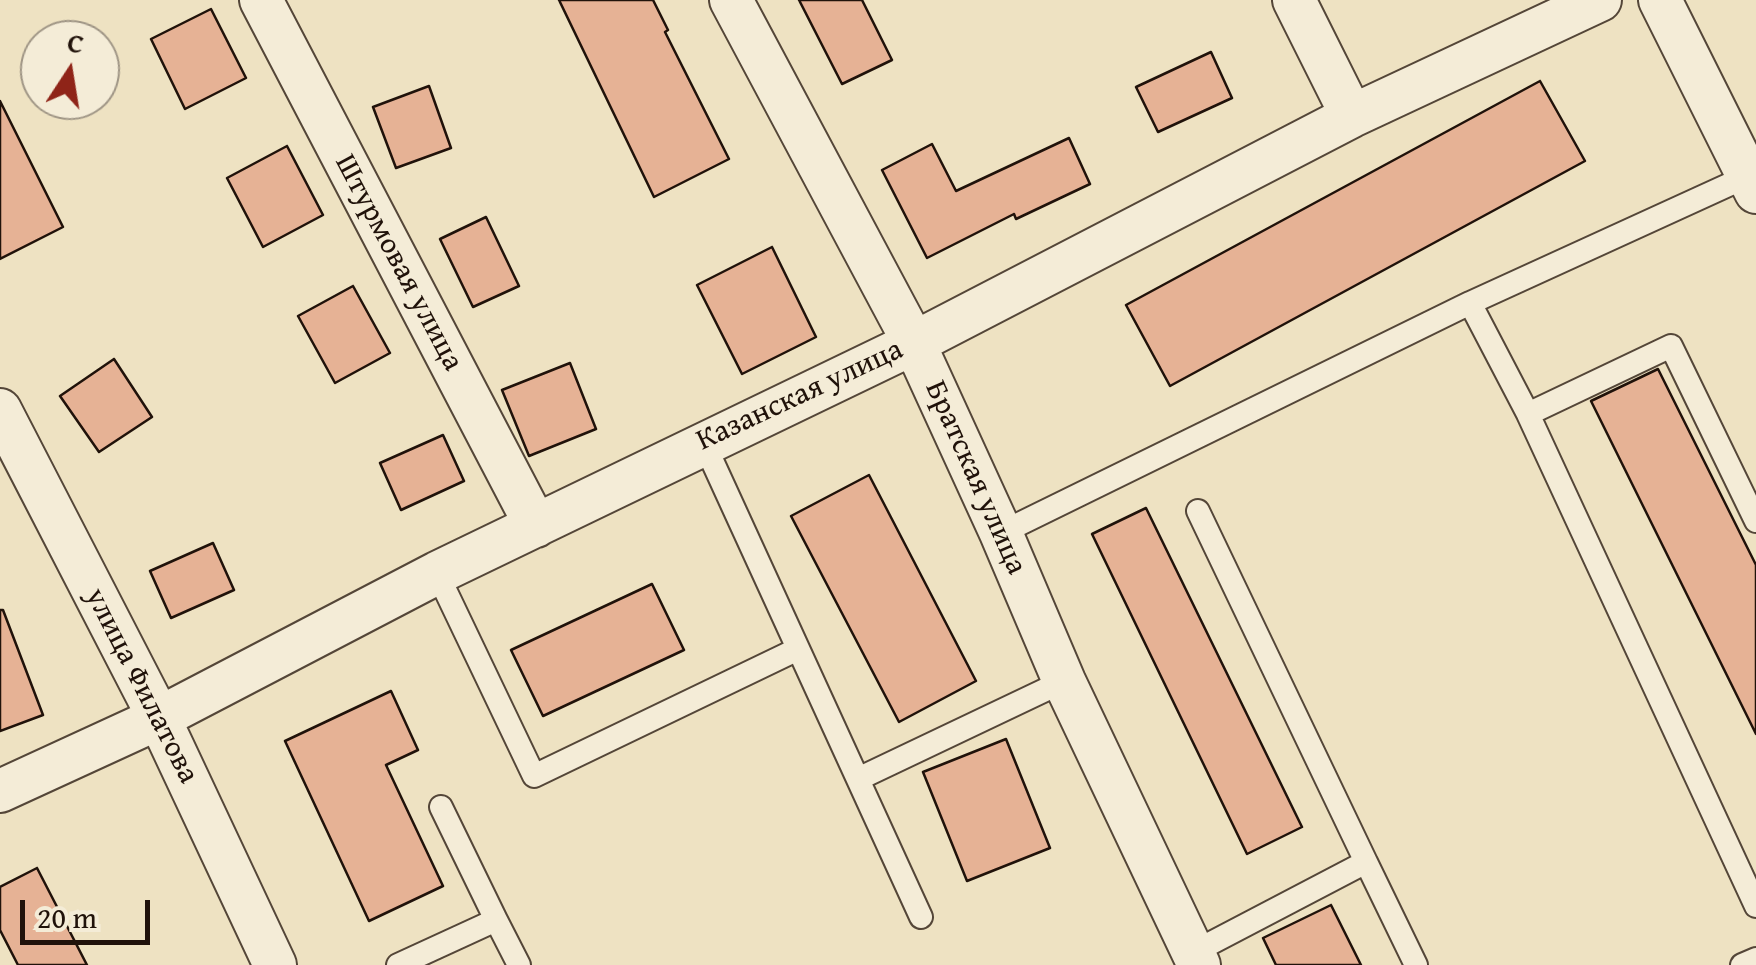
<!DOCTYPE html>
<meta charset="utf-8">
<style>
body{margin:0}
#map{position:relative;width:1756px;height:965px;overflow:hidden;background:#eee2c2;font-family:"Gentium Book Plus",serif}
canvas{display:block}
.north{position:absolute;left:20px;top:20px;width:100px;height:100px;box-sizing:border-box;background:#f4ecd7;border:2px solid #9f9585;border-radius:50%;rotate:12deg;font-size:28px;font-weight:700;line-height:40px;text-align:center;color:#20120a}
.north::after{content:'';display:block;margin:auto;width:35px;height:45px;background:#8f2418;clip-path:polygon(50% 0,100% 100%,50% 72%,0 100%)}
.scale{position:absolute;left:20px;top:900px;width:130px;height:45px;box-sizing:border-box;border:5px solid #20120a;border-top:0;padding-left:12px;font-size:30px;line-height:35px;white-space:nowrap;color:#20120a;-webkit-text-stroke:8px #f4ecd7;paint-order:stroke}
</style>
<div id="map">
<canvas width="1756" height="965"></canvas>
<div class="north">С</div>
<div class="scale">20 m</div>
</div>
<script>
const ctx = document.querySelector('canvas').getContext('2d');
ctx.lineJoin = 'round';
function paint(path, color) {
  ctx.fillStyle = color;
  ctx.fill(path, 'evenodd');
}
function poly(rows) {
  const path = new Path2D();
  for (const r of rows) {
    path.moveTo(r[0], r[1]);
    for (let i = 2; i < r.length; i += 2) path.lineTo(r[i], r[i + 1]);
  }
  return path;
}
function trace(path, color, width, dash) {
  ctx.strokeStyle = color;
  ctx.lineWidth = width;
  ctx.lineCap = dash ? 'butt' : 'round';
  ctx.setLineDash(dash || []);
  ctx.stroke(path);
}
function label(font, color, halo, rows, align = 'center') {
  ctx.font = font + ' "Gentium Book Plus",serif';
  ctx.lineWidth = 9;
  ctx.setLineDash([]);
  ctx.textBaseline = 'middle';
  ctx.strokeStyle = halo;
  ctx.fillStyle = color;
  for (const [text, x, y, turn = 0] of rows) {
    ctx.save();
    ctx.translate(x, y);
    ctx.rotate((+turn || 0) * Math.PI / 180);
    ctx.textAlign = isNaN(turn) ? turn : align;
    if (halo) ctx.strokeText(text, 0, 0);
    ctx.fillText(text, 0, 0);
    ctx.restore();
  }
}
const building = poly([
 [559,0,653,0,668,30,665,32,729,159,654,197,559,0],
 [799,0,862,0,892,60,842,84,799,0],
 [211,9,246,78,185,109,151,39,211,9],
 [1211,52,1232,98,1158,132,1136,87,1211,52],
 [1540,81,1585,161,1170,386,1126,305,1540,81],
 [429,86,451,148,396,168,373,107,429,86],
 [0,101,63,227,0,259,0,101],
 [1069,138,1090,184,1016,219,1014,214,927,258,882,170,932,144,956,191,1069,138],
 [287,146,323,215,263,247,227,178,287,146],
 [486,217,519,286,473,307,440,239,486,217],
 [772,247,816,337,742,374,697,285,772,247],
 [353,286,390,353,335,383,298,316,353,286],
 [114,359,152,417,99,452,60,396,114,359],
 [570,363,596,429,529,456,502,390,570,363],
 [1658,369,1756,565,1756,734,1591,401,1658,369],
 [443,435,464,481,401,510,380,463,443,435],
 [869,475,976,681,899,722,791,516,869,475],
 [1146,508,1302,827,1247,854,1092,534,1146,508],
 [213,543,234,590,171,618,150,571,213,543],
 [652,584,684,650,543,716,511,650,652,584],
 [0,610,3,610,43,715,0,731,0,610],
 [391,691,418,750,386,765,443,886,369,921,285,741,391,691],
 [1006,739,1050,848,967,881,923,772,1006,739],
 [37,868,87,965,18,965,0,930,0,887,37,868],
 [1331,905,1361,965,1276,965,1263,938,1331,905]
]);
const service = poly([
 [1470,303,1748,176],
 [1528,414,1671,346,1756,521],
 [703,441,921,917],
 [1001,533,1470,303,1528,414,1756,906],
 [437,573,534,776,798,649],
 [858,779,1064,681],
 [1366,862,1416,965],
 [496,920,519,965],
 [1194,952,1366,862,1198,511],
 [398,965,496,920,441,807],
 [1742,965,1756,959]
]);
const minor = poly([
 [261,0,536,526],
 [731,0,914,343,1001,533,1064,681,1199,965],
 [1294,0,1352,116],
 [1660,0,1756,192],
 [0,410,159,718,275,965],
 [0,791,159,718,437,573,914,343,1352,116,1600,0]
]);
const streetNames = [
 ["Штурмовая улица",398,263,62],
 ["Казанская улица",800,396,-25],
 ["Братская улица",975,478,66],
 ["улица Филатова",141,686,63]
];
paint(building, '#e6b295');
trace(building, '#20120a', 2.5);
trace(service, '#544638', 26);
trace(minor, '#544638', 46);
trace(service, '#f4ecd7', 22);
trace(minor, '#f4ecd7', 42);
label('30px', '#20120a', '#f4ecd7', streetNames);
</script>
